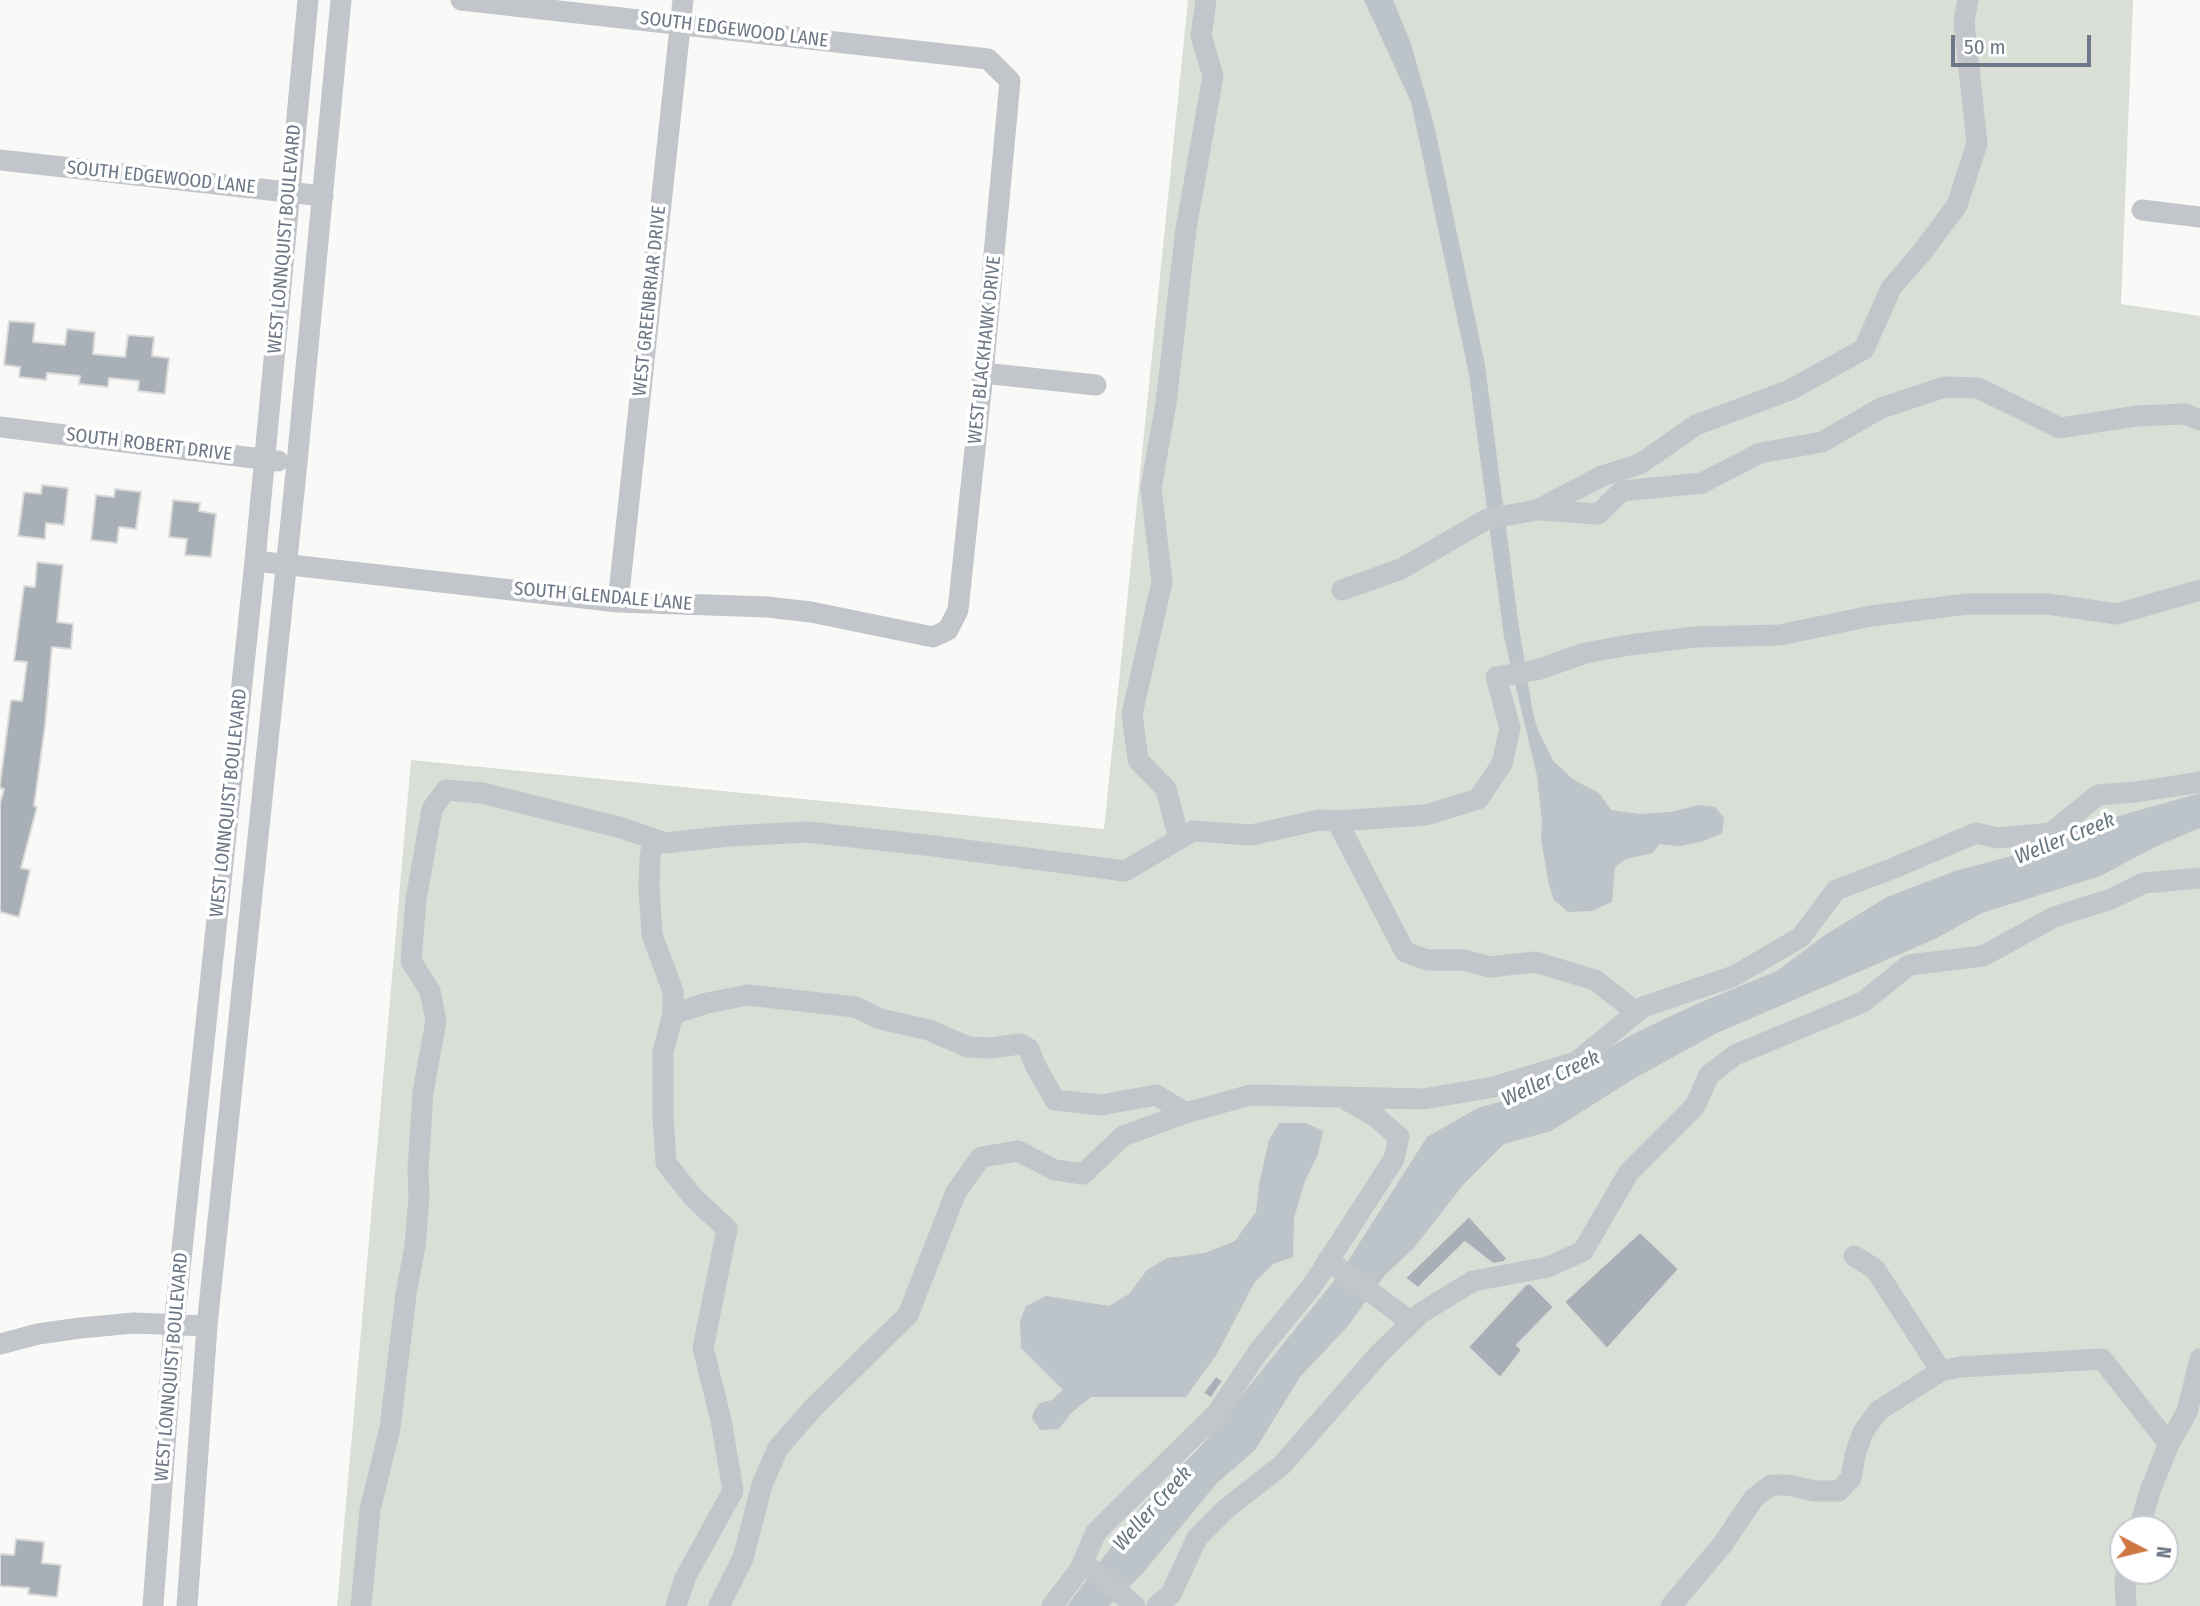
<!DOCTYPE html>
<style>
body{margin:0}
#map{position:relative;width:2200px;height:1606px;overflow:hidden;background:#f9f9f8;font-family:"Fira Sans Condensed",sans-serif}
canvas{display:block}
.north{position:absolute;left:2109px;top:1515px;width:70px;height:70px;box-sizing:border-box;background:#fff;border:2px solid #c5c9ce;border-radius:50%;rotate:97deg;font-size:19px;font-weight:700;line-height:28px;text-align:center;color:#6d7785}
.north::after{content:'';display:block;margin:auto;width:24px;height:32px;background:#ce7743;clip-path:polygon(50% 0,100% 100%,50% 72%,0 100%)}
.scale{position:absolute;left:1951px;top:35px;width:140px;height:32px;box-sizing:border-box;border:4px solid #6d7785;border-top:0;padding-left:9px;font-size:21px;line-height:24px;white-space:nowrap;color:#6d7785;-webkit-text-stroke:5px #fff;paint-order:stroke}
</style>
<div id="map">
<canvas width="2200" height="1606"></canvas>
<div class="north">N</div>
<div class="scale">50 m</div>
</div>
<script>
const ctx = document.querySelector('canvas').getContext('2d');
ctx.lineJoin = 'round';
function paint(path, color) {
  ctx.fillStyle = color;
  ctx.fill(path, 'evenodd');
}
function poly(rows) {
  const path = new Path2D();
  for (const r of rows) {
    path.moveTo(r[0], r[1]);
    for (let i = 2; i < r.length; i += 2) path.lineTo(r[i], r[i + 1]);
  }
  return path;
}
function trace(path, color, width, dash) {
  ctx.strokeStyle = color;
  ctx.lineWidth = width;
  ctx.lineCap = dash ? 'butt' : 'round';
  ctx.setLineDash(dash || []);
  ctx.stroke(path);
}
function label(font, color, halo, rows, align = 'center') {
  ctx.font = font + ' "Fira Sans Condensed",sans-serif';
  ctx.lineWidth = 7;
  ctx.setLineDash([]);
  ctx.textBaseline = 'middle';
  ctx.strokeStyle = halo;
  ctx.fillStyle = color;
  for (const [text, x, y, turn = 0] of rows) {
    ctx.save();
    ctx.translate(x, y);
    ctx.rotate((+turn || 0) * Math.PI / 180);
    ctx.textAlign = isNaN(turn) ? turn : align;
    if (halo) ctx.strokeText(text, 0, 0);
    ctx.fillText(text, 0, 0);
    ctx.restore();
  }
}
const green = poly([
 [1188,0,2133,0,2121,304,2200,316,2200,1606,337,1606,411,760,1104,829],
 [2123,1529,2165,1529,2165,1571,2123,1571]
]);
const water = poly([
 [1364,0,1393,0,1411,44,1434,125,1485,365,1518,621,1532,708,1537,728,1554,762,1574,780,1599,793,1611,810,1639,814,1672,812,1698,805,1715,807,1724,818,1722,833,1704,841,1680,846,1659,844,1653,853,1626,859,1615,867,1612,902,1592,911,1568,912,1554,900,1549,885,1541,839,1542,821,1537,776,1504,637,1469,374,1411,102],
 [2200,793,2200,828,2157,846,2100,876,1982,913,1935,939,1717,1033,1635,1078,1551,1131,1504,1144,1463,1185,1413,1249,1385,1275,1348,1326,1300,1377,1255,1450,1217,1483,1142,1574,1109,1606,1067,1606,1143,1505,1202,1445,1341,1272,1427,1137,1478,1108,1541,1090,1629,1036,1692,1006,1777,971,1825,935,1887,897,1955,871,2012,856,2073,829],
 [1279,1123,1306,1123,1323,1131,1318,1154,1305,1181,1294,1218,1293,1257,1273,1264,1254,1283,1217,1354,1186,1397,1091,1397,1071,1413,1059,1429,1040,1430,1032,1418,1034,1411,1040,1403,1052,1400,1063,1390,1021,1348,1020,1321,1026,1306,1046,1296,1109,1306,1129,1294,1147,1270,1167,1258,1205,1253,1235,1241,1256,1212,1259,1184,1269,1140]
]);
const building = poly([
 [9,321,35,323,33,342,65,345,67,329,95,332,93,354,125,357,128,335,154,337,152,356,169,358,165,394,138,391,139,381,109,378,108,387,79,384,80,376,47,373,46,380,19,377,20,367,4,365,9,321],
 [42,485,68,488,64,525,46,523,45,539,18,536,24,492,41,494,42,485],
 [115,489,141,492,136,529,119,527,117,543,91,540,96,495,114,497,115,489],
 [173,500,200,503,199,511,216,514,211,557,185,555,187,539,169,537,173,500],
 [37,562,63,565,57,622,73,624,71,649,52,647,45,726,34,806,37,807,21,868,30,870,19,917,0,912,0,803,4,789,0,788,0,784,11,700,22,701,27,662,14,661,24,586,35,587,37,562],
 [1469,1216,1507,1258,1504,1262,1493,1264,1465,1242,1418,1288,1405,1278,1469,1216],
 [1640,1232,1679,1269,1607,1349,1564,1302,1640,1232],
 [1526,1284,1531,1284,1554,1307,1517,1345,1522,1350,1500,1378,1468,1347,1526,1284],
 [1216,1376,1223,1381,1211,1398,1203,1393,1216,1376],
 [16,1539,44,1542,42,1563,61,1565,57,1597,28,1594,29,1588,0,1586,0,1554,14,1555,16,1539]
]);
const minor = poly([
 [0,160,323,196],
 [2142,210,2200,217],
 [983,373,1096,385],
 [0,427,278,461],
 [1539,510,1598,514,1622,491,1702,483,1760,453,1822,442,1881,408,1945,387,1978,388,2060,428,2136,416,2185,414,2200,420],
 [255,561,618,602,767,607,811,612,933,637,948,630,958,610,983,373,1010,81,988,59,461,0],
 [1342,590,1401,569,1487,519,1537,510,1602,476,1640,464,1696,425,1790,390,1864,349,1891,288,1923,251,1957,205,1977,144,1964,21,1968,0],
 [618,602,683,0],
 [1337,821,1426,815,1478,799,1502,764,1510,728,1496,677,1537,670,1585,653,1629,645,1695,637,1780,635,1871,616,1967,604,2048,604,2117,614,2200,590],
 [653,839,650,857,649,888,652,935,673,991,673,1014],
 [1179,839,1166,789,1138,760,1132,714,1162,582,1151,488,1166,403,1186,229,1213,76,1201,36,1206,0],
 [1328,1260,1411,1322],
 [0,1344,38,1334,80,1328,134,1323,207,1326],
 [1941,1371,1960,1367,2102,1359,2169,1444,2150,1491,2139,1529],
 [2169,1444,2187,1412,2200,1359],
 [1083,1562,1135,1606],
 [153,1606,174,1325,255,561,308,0],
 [187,1606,207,1326,297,463,341,0],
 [361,1606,370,1510,390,1428,406,1294,415,1246,419,1197,418,1169,423,1092,436,1021,430,991,411,961,416,900,432,809,446,790,482,793,622,828,665,843,729,836,807,832,934,846,1125,871,1193,831,1251,835,1319,820,1337,821,1405,952,1427,960,1464,960,1490,967,1535,962,1595,980,1636,1012],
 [676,1606,685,1578,733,1491,721,1420,703,1348,727,1229,693,1197,666,1163,663,1116,663,1052,673,1014,707,1003,748,995,855,1007,880,1019,929,1030,968,1047,990,1048,1020,1044,1029,1049,1035,1065,1055,1100,1101,1105,1156,1095,1186,1113],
 [719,1606,743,1558,762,1485,778,1448,814,1407,908,1315,956,1192,981,1157,1018,1151,1055,1170,1083,1174,1123,1136,1186,1113,1250,1095,1424,1099,1493,1087,1576,1062,1643,1007,1734,976,1801,937,1836,890,1894,868,1976,833,1998,838,2051,833,2098,795,2136,792,2200,782],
 [1052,1606,1080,1569,1096,1532,1217,1413,1258,1352,1312,1286,1394,1159,1399,1137,1376,1117,1343,1098],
 [1157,1606,1171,1594,1197,1538,1227,1508,1282,1465,1380,1353,1421,1313,1473,1281,1548,1267,1583,1251,1629,1172,1695,1106,1709,1075,1735,1055,1863,1002,1909,965,1983,956,2054,917,2111,899,2144,883,2200,878],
 [1671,1606,1722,1545,1754,1498,1771,1485,1788,1485,1814,1491,1839,1491,1851,1478,1855,1455,1863,1432,1878,1411,1941,1371,1875,1269,1854,1256],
 [2126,1606,2125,1579,2128,1571]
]);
const streetNames = [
 ["SOUTH EDGEWOOD LANE",734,30,7],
 ["SOUTH EDGEWOOD LANE",161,178,6],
 ["WEST LONNQUIST BOULEVARD",285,239,-85],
 ["WEST GREENBRIAR DRIVE",650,301,-84],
 ["WEST BLACKHAWK DRIVE",985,350,-84],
 ["SOUTH ROBERT DRIVE",149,445,7],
 ["SOUTH GLENDALE LANE",603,597,5],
 ["WEST LONNQUIST BOULEVARD",229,803,-84],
 ["WEST LONNQUIST BOULEVARD",172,1367,-85]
];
const waterNames = [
 ["Weller Creek",2065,839,-22],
 ["Weller Creek",1551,1079,-25],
 ["Weller Creek",1153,1509,-48]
];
paint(green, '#d9ded7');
paint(water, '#bcc3c9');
paint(building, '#a9afb6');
trace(building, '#dbdbda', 2);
trace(minor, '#c2c5c9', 21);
label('19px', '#6d7785', '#fff', streetNames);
label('italic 21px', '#68767f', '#fff', waterNames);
</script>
